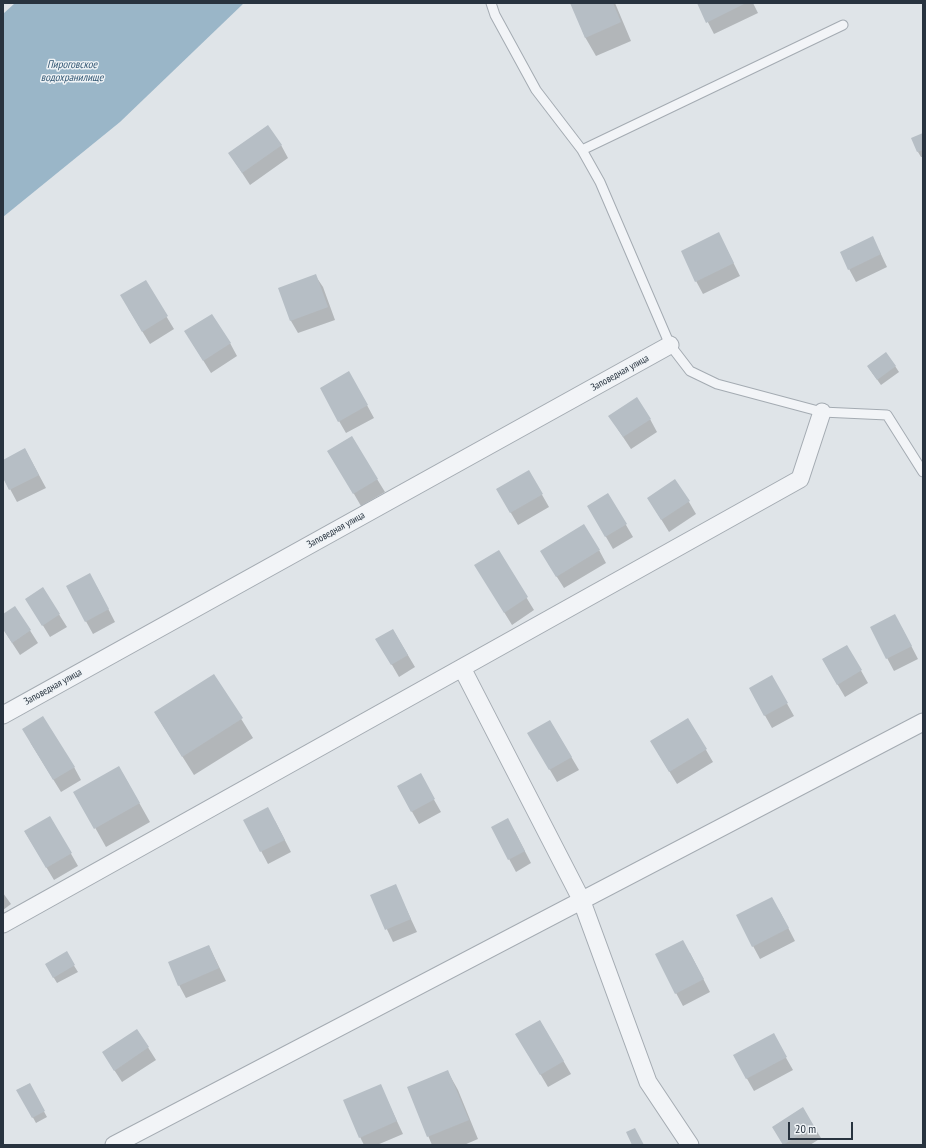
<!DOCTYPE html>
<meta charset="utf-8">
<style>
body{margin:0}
#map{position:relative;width:926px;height:1148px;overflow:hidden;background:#dfe4e8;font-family:"PT Sans Narrow",sans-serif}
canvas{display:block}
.frame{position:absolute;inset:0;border:4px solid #28333f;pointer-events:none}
.scale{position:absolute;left:788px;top:1122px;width:65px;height:18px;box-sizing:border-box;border:2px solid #28333f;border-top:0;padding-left:5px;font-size:12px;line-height:14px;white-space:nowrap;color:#28333f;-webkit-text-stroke:3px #eff3f6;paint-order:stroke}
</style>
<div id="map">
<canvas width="926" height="1148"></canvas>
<div class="frame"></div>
<div class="scale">20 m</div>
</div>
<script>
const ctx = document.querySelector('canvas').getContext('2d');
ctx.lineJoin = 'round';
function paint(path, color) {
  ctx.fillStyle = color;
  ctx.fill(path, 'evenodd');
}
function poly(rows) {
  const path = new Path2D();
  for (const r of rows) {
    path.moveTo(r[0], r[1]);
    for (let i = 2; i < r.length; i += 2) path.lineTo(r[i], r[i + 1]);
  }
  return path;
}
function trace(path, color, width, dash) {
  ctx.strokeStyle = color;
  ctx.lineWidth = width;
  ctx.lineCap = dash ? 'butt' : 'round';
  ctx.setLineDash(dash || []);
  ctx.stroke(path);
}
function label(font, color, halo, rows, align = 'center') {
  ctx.font = font + ' "PT Sans Narrow",sans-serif';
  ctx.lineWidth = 3;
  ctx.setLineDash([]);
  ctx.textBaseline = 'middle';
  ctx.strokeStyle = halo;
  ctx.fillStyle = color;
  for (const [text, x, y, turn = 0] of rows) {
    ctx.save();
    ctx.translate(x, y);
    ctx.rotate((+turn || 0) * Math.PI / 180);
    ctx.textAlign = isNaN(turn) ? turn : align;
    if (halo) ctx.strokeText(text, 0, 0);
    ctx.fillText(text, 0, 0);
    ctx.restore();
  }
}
const water = poly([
 [15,3,244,3,120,122,3,217,3,14]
]);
const shadow = poly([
 [571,3,615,3,631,41,596,56,585,37],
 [698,3,753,3,758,13,714,34],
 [923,134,923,157,921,157,918,152],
 [281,145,288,158,250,185,229,153],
 [719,234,740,276,703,294,696,281],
 [879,250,887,267,856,282,849,269],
 [315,275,323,287,335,320,298,333,291,321,279,289],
 [145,281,174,329,150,344,128,308],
 [230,343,237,356,211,373,193,344],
 [895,366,899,372,881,385,868,367],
 [356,385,374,418,346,433,339,421],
 [650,419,657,432,631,449,617,428],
 [25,449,46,488,17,502,3,476,3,461],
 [329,451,377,479,385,492,361,506],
 [529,472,549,507,518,525,497,489],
 [608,494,633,537,613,549,588,506],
 [648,498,689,502,696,514,669,532],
 [599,550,606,563,564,588,548,563],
 [498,551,534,610,512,625,483,578],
 [67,587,97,587,115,622,93,634],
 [43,589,67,627,50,637,34,611],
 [15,607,38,643,20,655,3,629,3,616],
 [871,628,902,628,918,659,894,671],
 [393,630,415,667,399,677,377,639],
 [847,646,868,683,845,697,823,660],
 [214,675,253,738,194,775,155,713],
 [772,677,794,716,772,728,750,689],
 [688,719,713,762,677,784,658,753],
 [550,721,579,770,557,782,529,734],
 [30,742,74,767,81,780,61,792],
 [119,767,150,822,106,847,75,792],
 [420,775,441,812,419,824,398,787],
 [50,817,78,866,54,880,25,832],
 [245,821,275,821,291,852,268,864],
 [515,832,531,863,516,872,509,859],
 [395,885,417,932,393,942,371,896],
 [3,893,11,904,3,910],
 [779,910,795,941,760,959,753,946],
 [209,946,226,981,186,998,179,985],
 [66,953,78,972,57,983,46,965],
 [690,953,710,992,683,1006,676,993],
 [540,1021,571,1074,548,1087,517,1035],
 [137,1030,156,1060,122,1082,111,1065],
 [773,1035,793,1070,754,1091,734,1056],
 [448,1072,458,1090,478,1139,464,1145,432,1145,408,1088],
 [29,1084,47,1117,36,1123,18,1091],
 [380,1085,403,1134,377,1145,364,1145,360,1137],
 [803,1109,821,1138,810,1145,784,1145,773,1127]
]);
const building = poly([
 [570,3,613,3,621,22,585,38],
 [697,3,746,3,706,23],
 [268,125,282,145,242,173,228,153],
 [923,133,923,150,917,152,911,138],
 [719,232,734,263,695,282,681,251],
 [873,236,881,254,848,270,840,252],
 [316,274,328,307,290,321,278,288],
 [146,280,168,316,142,332,120,295],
 [212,314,231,343,203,361,184,331],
 [886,352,896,366,877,380,867,366],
 [349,371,368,405,338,422,320,388],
 [637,397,651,419,623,437,608,416],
 [352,436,378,479,353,494,327,451],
 [25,448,39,475,9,490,3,478,3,460],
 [529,470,543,494,510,513,496,489],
 [675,479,690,501,661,520,647,498],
 [608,493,627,524,605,537,587,506],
 [584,524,600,550,556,577,540,551],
 [499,550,528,597,504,613,474,565],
 [90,573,109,609,85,622,66,586],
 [43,587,60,614,42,626,25,599],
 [15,606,31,630,12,643,3,629,3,614],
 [895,614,912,646,886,659,870,627],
 [393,629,408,655,391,665,375,639],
 [847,645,862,670,837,685,822,659],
 [214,674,243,718,182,757,154,712],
 [772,675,788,703,764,716,749,688],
 [43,716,75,767,53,780,22,729],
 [688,718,707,749,669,772,650,741],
 [550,720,572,757,549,770,527,733],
 [119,766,140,803,94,829,73,792],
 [421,773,435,799,411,812,397,786],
 [268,807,285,840,260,852,243,820],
 [50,816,72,853,46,868,24,831],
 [508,818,525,851,508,860,491,827],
 [396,884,411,919,385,930,370,895],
 [772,897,789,928,752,947,736,915],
 [683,940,704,979,675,994,655,954],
 [209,945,219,968,178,986,168,962],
 [67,951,75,965,53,978,45,964],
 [540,1020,564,1061,540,1075,515,1034],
 [137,1029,149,1047,114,1071,102,1052],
 [774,1033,787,1057,746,1079,733,1055],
 [448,1070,469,1120,427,1137,407,1087],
 [30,1083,45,1111,32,1118,16,1090],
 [381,1084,397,1121,359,1138,343,1100],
 [803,1107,814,1126,783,1145,772,1127],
 [635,1128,644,1145,632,1145,626,1132]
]);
const service = poly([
 [491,3,495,15,536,90,582,150,600,182,670,345,690,371,717,384,822,412,887,415,923,472],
 [582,150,843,25]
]);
const minor = poly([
 [462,668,581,899,648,1082,690,1145],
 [3,715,670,345],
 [3,924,800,479,822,412],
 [114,1145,923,722]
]);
const streetNames = [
 ["Заповедная улица",620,373,-29],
 ["Заповедная улица",336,530,-29],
 ["Заповедная улица",53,687,-29]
];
const waterNames = [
 ["Пироговское",72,65],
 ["водохранилище",72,78]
];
paint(water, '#9ab6c8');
paint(shadow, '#0003');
paint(building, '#b6bec5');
trace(service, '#a4abb2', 11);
trace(minor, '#a4abb2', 19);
trace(service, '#f2f4f7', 9);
trace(minor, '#f2f4f7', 17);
label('10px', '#28333f', '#eff3f6', streetNames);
label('italic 11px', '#335773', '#eff3f6', waterNames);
</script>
